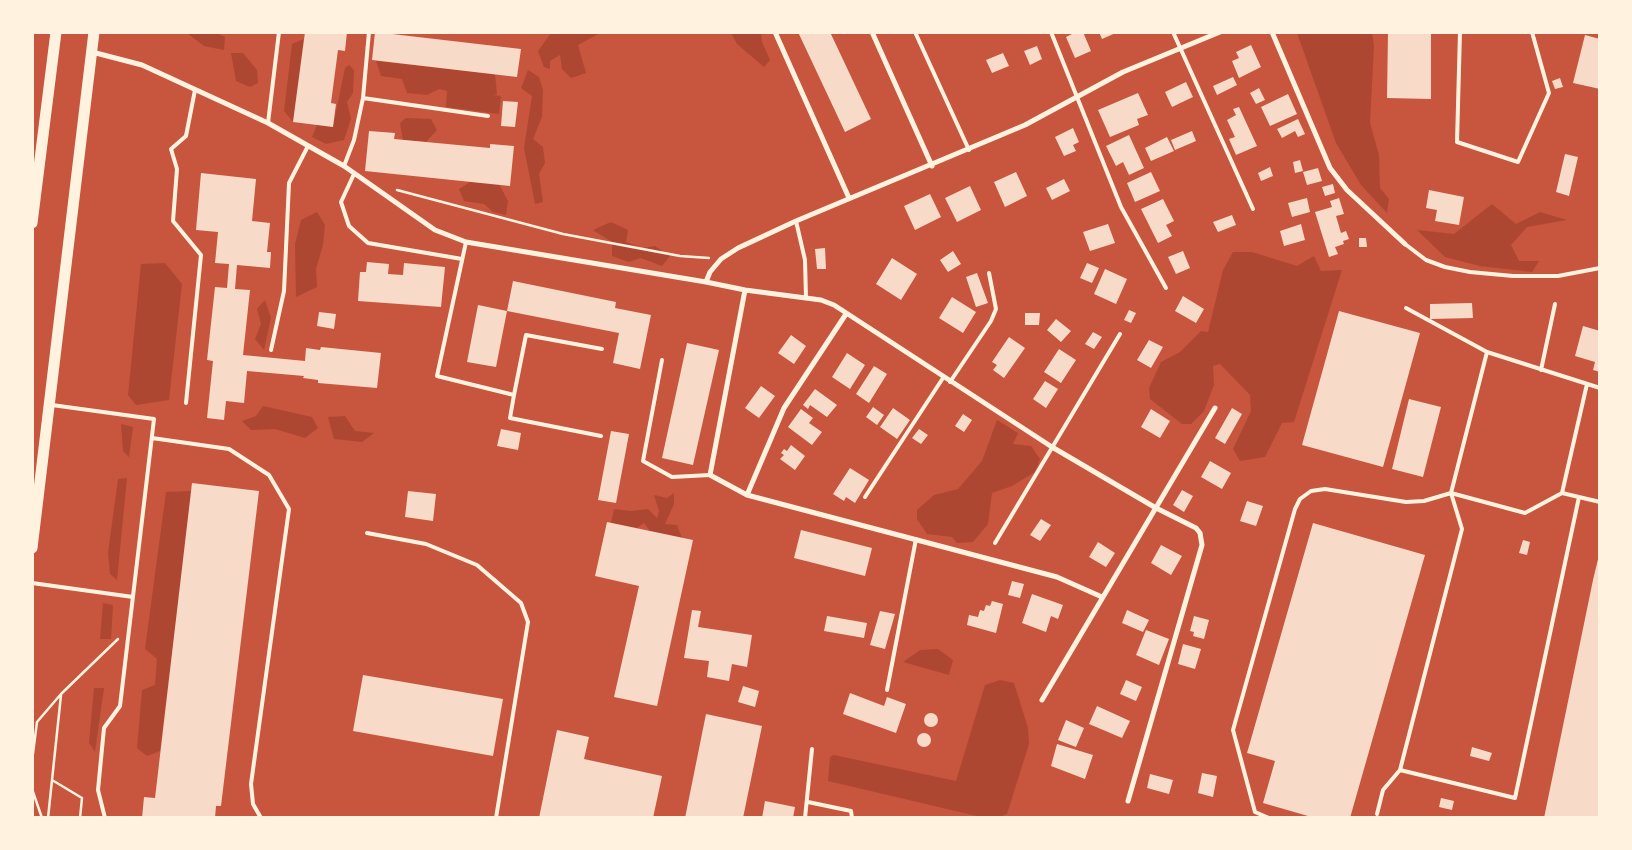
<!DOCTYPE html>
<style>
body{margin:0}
#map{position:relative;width:1632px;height:850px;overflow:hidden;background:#c8553d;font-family:Commissioner,sans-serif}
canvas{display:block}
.frame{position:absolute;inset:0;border:34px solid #fff3e0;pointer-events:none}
</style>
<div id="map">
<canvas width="1632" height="850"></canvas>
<div class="frame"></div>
</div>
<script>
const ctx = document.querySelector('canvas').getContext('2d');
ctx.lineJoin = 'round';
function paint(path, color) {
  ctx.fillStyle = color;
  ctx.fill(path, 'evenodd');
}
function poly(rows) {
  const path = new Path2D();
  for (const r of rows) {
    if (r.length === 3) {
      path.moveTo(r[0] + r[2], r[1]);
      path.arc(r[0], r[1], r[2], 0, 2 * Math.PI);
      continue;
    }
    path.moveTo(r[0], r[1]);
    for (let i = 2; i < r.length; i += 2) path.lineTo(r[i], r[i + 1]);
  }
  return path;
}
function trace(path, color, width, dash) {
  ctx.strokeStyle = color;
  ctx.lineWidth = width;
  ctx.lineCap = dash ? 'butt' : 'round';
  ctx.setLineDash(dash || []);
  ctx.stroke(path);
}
const green = poly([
 [187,33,217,33,225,37,224,50,204,46],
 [551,33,600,33,578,45,586,73,571,78,562,69,560,55,550,61,550,69,544,67,538,51],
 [731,33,761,33,762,42,770,60,764,67,737,44],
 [1297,33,1372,33,1374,46,1370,123,1379,155,1380,188,1389,199,1387,213,1361,185,1336,143],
 [304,39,293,122,284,111,292,44],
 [231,53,243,53,257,70,258,83,250,87,236,81],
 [376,61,495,74,497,94,493,95,501,96,499,114,446,107,447,91,439,89,427,95,407,93,402,79,381,76],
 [349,65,354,70,353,93,347,102,351,119,344,140,326,144,312,137,317,125,333,126,345,68],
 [528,70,539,77,543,90,542,117,533,139,543,147,545,163,539,174,543,202,535,204,524,148,532,96,521,88],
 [406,118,431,119,437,130,426,142,403,140,400,123],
 [470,182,499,184,508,201,506,215,493,212,484,204,464,201,459,189],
 [1492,204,1516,224,1540,212,1567,220,1527,227,1511,245,1519,261,1539,261,1532,272,1480,266,1445,257,1417,230,1454,234],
 [317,212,325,225,323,245,316,269,317,287,296,297,295,244,301,220],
 [611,222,628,230,626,242,642,248,655,246,670,256,662,266,641,258,629,262,612,256,612,242,593,230],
 [1233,252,1252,252,1297,266,1314,256,1321,271,1342,270,1294,422,1282,423,1265,457,1240,461,1233,449,1251,411,1250,395,1220,364,1213,366,1214,385,1204,411,1191,424,1182,424,1150,399,1149,388,1161,362,1180,352,1201,331,1208,332,1223,270],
 [165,263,182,284,169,400,136,405,128,395,141,264],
 [265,300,271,318,264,350,255,339,261,324,257,309],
 [263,406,312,417,318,428,305,438,275,429,251,430,242,421,256,416],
 [345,416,355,431,374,433,362,442,334,439,328,417],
 [997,420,1018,433,1013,444,1031,446,1040,459,1035,472,1012,486,992,493,988,524,973,542,957,543,952,537,927,534,917,519,917,510,934,495,958,489,982,461],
 [121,424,133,427,129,457,123,451],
 [127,478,117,580,110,574,108,553,118,479],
 [192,491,160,751,147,756,137,748,142,690,155,685,157,659,145,649,166,492],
 [674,493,674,504,665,524,677,525,682,538,650,531,644,523,637,528,611,523,614,509,631,511,648,509,657,518,659,511,654,495,667,498],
 [103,603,113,605,111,639,100,639],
 [938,649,953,660,949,675,903,662,920,650],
 [1000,680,1014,683,1028,728,1029,744,1007,814,999,817,981,817,828,781,830,757,834,755,956,781,985,685],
 [94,688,104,688,95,752,89,743]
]);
const building = poly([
 [305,32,347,32,345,51,338,50,331,103,336,104,333,127,293,122],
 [375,32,521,49,517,77,372,60],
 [798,32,830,32,871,119,845,132],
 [1076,32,1083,32,1091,51,1075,58,1066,37],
 [1099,32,1118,32,1102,39],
 [1388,32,1431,32,1431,99,1387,98],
 [1585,35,1600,39,1600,89,1573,83],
 [1251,45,1261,67,1239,78,1232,61,1239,58,1236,52],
 [1037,46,1042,59,1030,65,1024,51],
 [1003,53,1009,66,992,73,986,60],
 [1233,77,1237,85,1217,95,1213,86],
 [1560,78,1563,87,1555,89,1552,81],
 [1186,82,1193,97,1172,107,1165,92],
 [1259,88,1265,100,1256,104,1250,93],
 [1138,93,1148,115,1137,119,1139,125,1110,137,1098,110],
 [1288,94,1297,114,1270,126,1261,107],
 [503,101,518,102,515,127,501,126],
 [1239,107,1257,146,1236,155,1229,139,1235,137,1227,120,1236,115,1233,109],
 [1298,119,1305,134,1298,137,1295,131,1282,138,1277,129],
 [1073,128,1079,142,1073,145,1076,151,1064,156,1055,137],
 [369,131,395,133,394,139,490,148,490,144,514,146,510,186,365,171],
 [1192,131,1196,141,1175,150,1171,140],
 [1129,135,1144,168,1129,175,1123,162,1116,166,1106,146],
 [1167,137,1174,151,1151,161,1145,148],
 [1565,154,1578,157,1569,196,1556,192],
 [1300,160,1303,171,1295,173,1293,162],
 [1270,167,1273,176,1261,181,1258,173],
 [1318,168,1322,181,1307,185,1303,172],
 [1016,172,1027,196,1005,207,994,182],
 [1151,172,1160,191,1135,202,1127,183],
 [201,173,256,179,252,221,270,223,267,252,271,252,270,268,237,265,235,289,250,290,243,355,305,361,306,348,320,350,321,347,381,353,377,388,318,383,318,380,303,378,304,376,247,371,244,403,226,401,224,420,207,418,213,361,207,360,215,287,227,288,229,264,215,263,218,232,196,230],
 [1064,179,1070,191,1052,200,1046,188],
 [1333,184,1335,193,1325,196,1322,187],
 [970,186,981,210,957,222,945,198],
 [1429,190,1464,197,1459,225,1435,221,1437,210,1426,208],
 [930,194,941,217,915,230,904,206],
 [1307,198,1310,212,1292,217,1288,203],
 [1339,198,1344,214,1336,216,1341,233,1346,231,1349,239,1343,241,1344,244,1335,247,1338,254,1329,257,1315,212,1332,207,1330,201],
 [1163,199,1174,221,1166,225,1172,236,1158,243,1141,209],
 [1232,215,1236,225,1218,232,1213,222],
 [1108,224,1115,243,1090,251,1083,232],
 [1301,224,1305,240,1284,246,1280,231],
 [1359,238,1366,238,1367,247,1359,247],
 [825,248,826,269,817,269,815,249],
 [953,251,961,264,948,272,940,260],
 [1183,251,1190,268,1176,274,1168,257],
 [892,258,917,274,901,300,876,284],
 [367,262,389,264,388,274,403,275,404,263,445,267,441,307,358,301,360,272,366,272],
 [1087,263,1099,268,1092,283,1080,278],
 [1105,269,1127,279,1116,304,1094,294],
 [977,273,988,303,976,307,966,277],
 [513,281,616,302,615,308,651,315,640,369,613,363,619,333,507,311],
 [1183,296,1204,309,1196,323,1175,311],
 [952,297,976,312,963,333,939,318],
 [1472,303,1473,318,1430,319,1430,304],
 [478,305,507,311,496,367,467,362],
 [1129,310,1136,313,1131,323,1124,320],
 [1339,311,1420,333,1383,467,1302,445],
 [319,312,336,314,334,329,317,326],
 [1025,313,1040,313,1039,325,1025,325],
 [1056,319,1071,331,1061,342,1047,330],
 [1583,326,1600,331,1600,372,1593,370,1595,362,1575,356],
 [1093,332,1102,337,1094,349,1085,344],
 [791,335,806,346,794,364,778,353],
 [1009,337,1025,348,1004,378,993,370,997,365,992,362],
 [1149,340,1163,347,1151,368,1137,360],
 [687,343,719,350,693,465,662,458],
 [1059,349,1076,360,1061,383,1044,372],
 [847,353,865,365,850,389,832,377],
 [874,366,887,374,869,403,856,394],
 [1045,381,1058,389,1046,408,1033,399],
 [761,386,775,396,759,418,745,408],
 [815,389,837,405,827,417,810,405,808,409,803,405],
 [1409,399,1441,407,1423,477,1392,469],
 [873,407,884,415,877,425,866,417],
 [893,408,910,420,897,439,880,427],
 [1232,408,1242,414,1225,444,1215,438],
 [801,409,813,418,809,423,822,432,812,445,788,427],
 [1151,409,1170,421,1160,438,1141,427],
 [963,414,972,420,964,432,955,426],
 [501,429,521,433,518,450,497,446],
 [919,429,928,435,921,444,912,438],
 [611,431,629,434,616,503,598,500],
 [791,445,805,456,795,470,780,459,784,455,781,453,784,449,787,451],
 [1210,461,1231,473,1222,489,1201,477],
 [850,468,869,480,855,503,846,497,844,501,833,494],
 [192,483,259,491,221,806,216,806,215,818,142,818,144,797,155,798],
 [1182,490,1193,496,1184,512,1173,505],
 [408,491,436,494,433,521,405,517],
 [1247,501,1263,506,1256,526,1240,521],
 [1041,519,1051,525,1040,541,1030,535],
 [607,522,693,540,657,706,614,697,639,586,595,576],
 [1313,523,1425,555,1350,818,1315,818,1263,803,1275,761,1247,753],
 [801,530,872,548,865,576,794,558],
 [1523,540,1530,542,1527,555,1519,553],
 [1098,542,1115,553,1106,567,1089,557],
 [1161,545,1182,556,1171,575,1151,563],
 [1599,555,1600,818,1544,818,1593,580],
 [1012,581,1024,584,1020,598,1008,595],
 [1032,594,1063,605,1058,619,1051,616,1046,632,1022,623],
 [992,601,1003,604,996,633,967,625,969,615,978,617,980,610,984,611,986,605,990,606],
 [692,610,701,611,698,627,752,635,747,667,732,664,729,681,707,677,709,661,684,658],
 [1127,610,1149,620,1143,632,1122,623],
 [880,611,895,614,885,649,870,645],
 [827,616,867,623,864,638,824,631],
 [1194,616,1209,620,1204,639,1193,636,1194,632,1190,631],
 [1146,630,1169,639,1159,665,1136,655],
 [1183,644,1201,649,1195,669,1178,664],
 [363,675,503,699,493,756,353,731],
 [1126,680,1142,687,1136,701,1120,694],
 [743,686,759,691,755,707,738,702],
 [850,693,884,706,887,697,906,704,896,733,843,714],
 [1097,706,1130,721,1122,738,1089,724],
 [931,720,7],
 [706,714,762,726,743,818,685,818],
 [1066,720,1084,728,1076,747,1058,740],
 [557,730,589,737,584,759,662,776,653,818,539,818],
 [924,740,7],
 [1057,744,1093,755,1085,779,1051,766],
 [1472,747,1492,753,1489,761,1470,756],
 [1202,773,1217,776,1213,797,1198,793],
 [1150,774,1173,780,1169,794,1147,788],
 [1441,798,1454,801,1452,810,1439,807],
 [765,801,795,807,793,818,762,818]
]);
const path = poly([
 [397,190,563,234,680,256,709,258],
 [32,761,37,722,61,694,118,639],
 [52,780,82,798,80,818],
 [32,789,42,818],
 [48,818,61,695]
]);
const service = poly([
 [915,32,969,150],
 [1051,32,1121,207,1166,288],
 [1173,32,1253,209],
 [1460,32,1457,142,1518,162,1549,93,1532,32],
 [363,98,488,116],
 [268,123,279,32],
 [344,166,354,140,363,98,369,32],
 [354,174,341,202,349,226,368,243,462,259],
 [796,221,805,260,806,298],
 [466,242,437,376,514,395,510,418,601,436],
 [1405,244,1426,260,1445,267,1470,272,1513,276,1558,276,1600,268],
 [271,350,284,291,289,183,308,146],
 [1487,352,1600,388],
 [662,360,643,461,672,477,710,475],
 [1541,370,1555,304],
 [950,382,991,321,996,309,989,273],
 [514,395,526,335,602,349],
 [186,403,201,255,173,221,177,169,171,149,186,136,195,90],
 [52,405,154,419,120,706,104,728,98,790,105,818],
 [152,438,229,449,269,475,289,509,251,784,253,804,261,818],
 [1562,493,1587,384],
 [865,497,943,378],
 [367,533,426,544,477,565,521,603,528,622,496,818],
 [995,543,1120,334],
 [32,583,133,597],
 [887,690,916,539],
 [1400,770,1515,798,1579,497],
 [808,802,851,811,852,818],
 [1377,814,1383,790,1400,770,1462,529,1451,493,1487,352,1406,308],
 [805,818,812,749],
 [1269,818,1255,812,1233,730,1295,509,1300,499,1311,491,1325,489,1406,502,1424,501,1451,493,1525,513,1562,493,1600,502]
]);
const minor = poly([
 [775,32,849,198],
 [872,32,932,166],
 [1272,32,1330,168,1347,190,1405,244],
 [92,52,142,65,268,123,344,166,435,230,466,242,706,282,745,290,821,300,834,305,1052,447,1156,508,1196,528,1200,533,1202,545,1128,801],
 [706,282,710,272,721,259,738,248,796,221,1025,125,1123,72,1220,32],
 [745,290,710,475,747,495,1057,577,1102,597],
 [747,495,784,408,846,314],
 [1042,700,1215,408]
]);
const primary = poly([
 [32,223,56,32],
 [32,548,94,32]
]);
paint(green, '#ae4732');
paint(building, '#f7dbc8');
trace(path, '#fff3e0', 2.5);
trace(service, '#fff3e0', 4);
trace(minor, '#fff3e0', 5);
trace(primary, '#fff3e0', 11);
</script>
